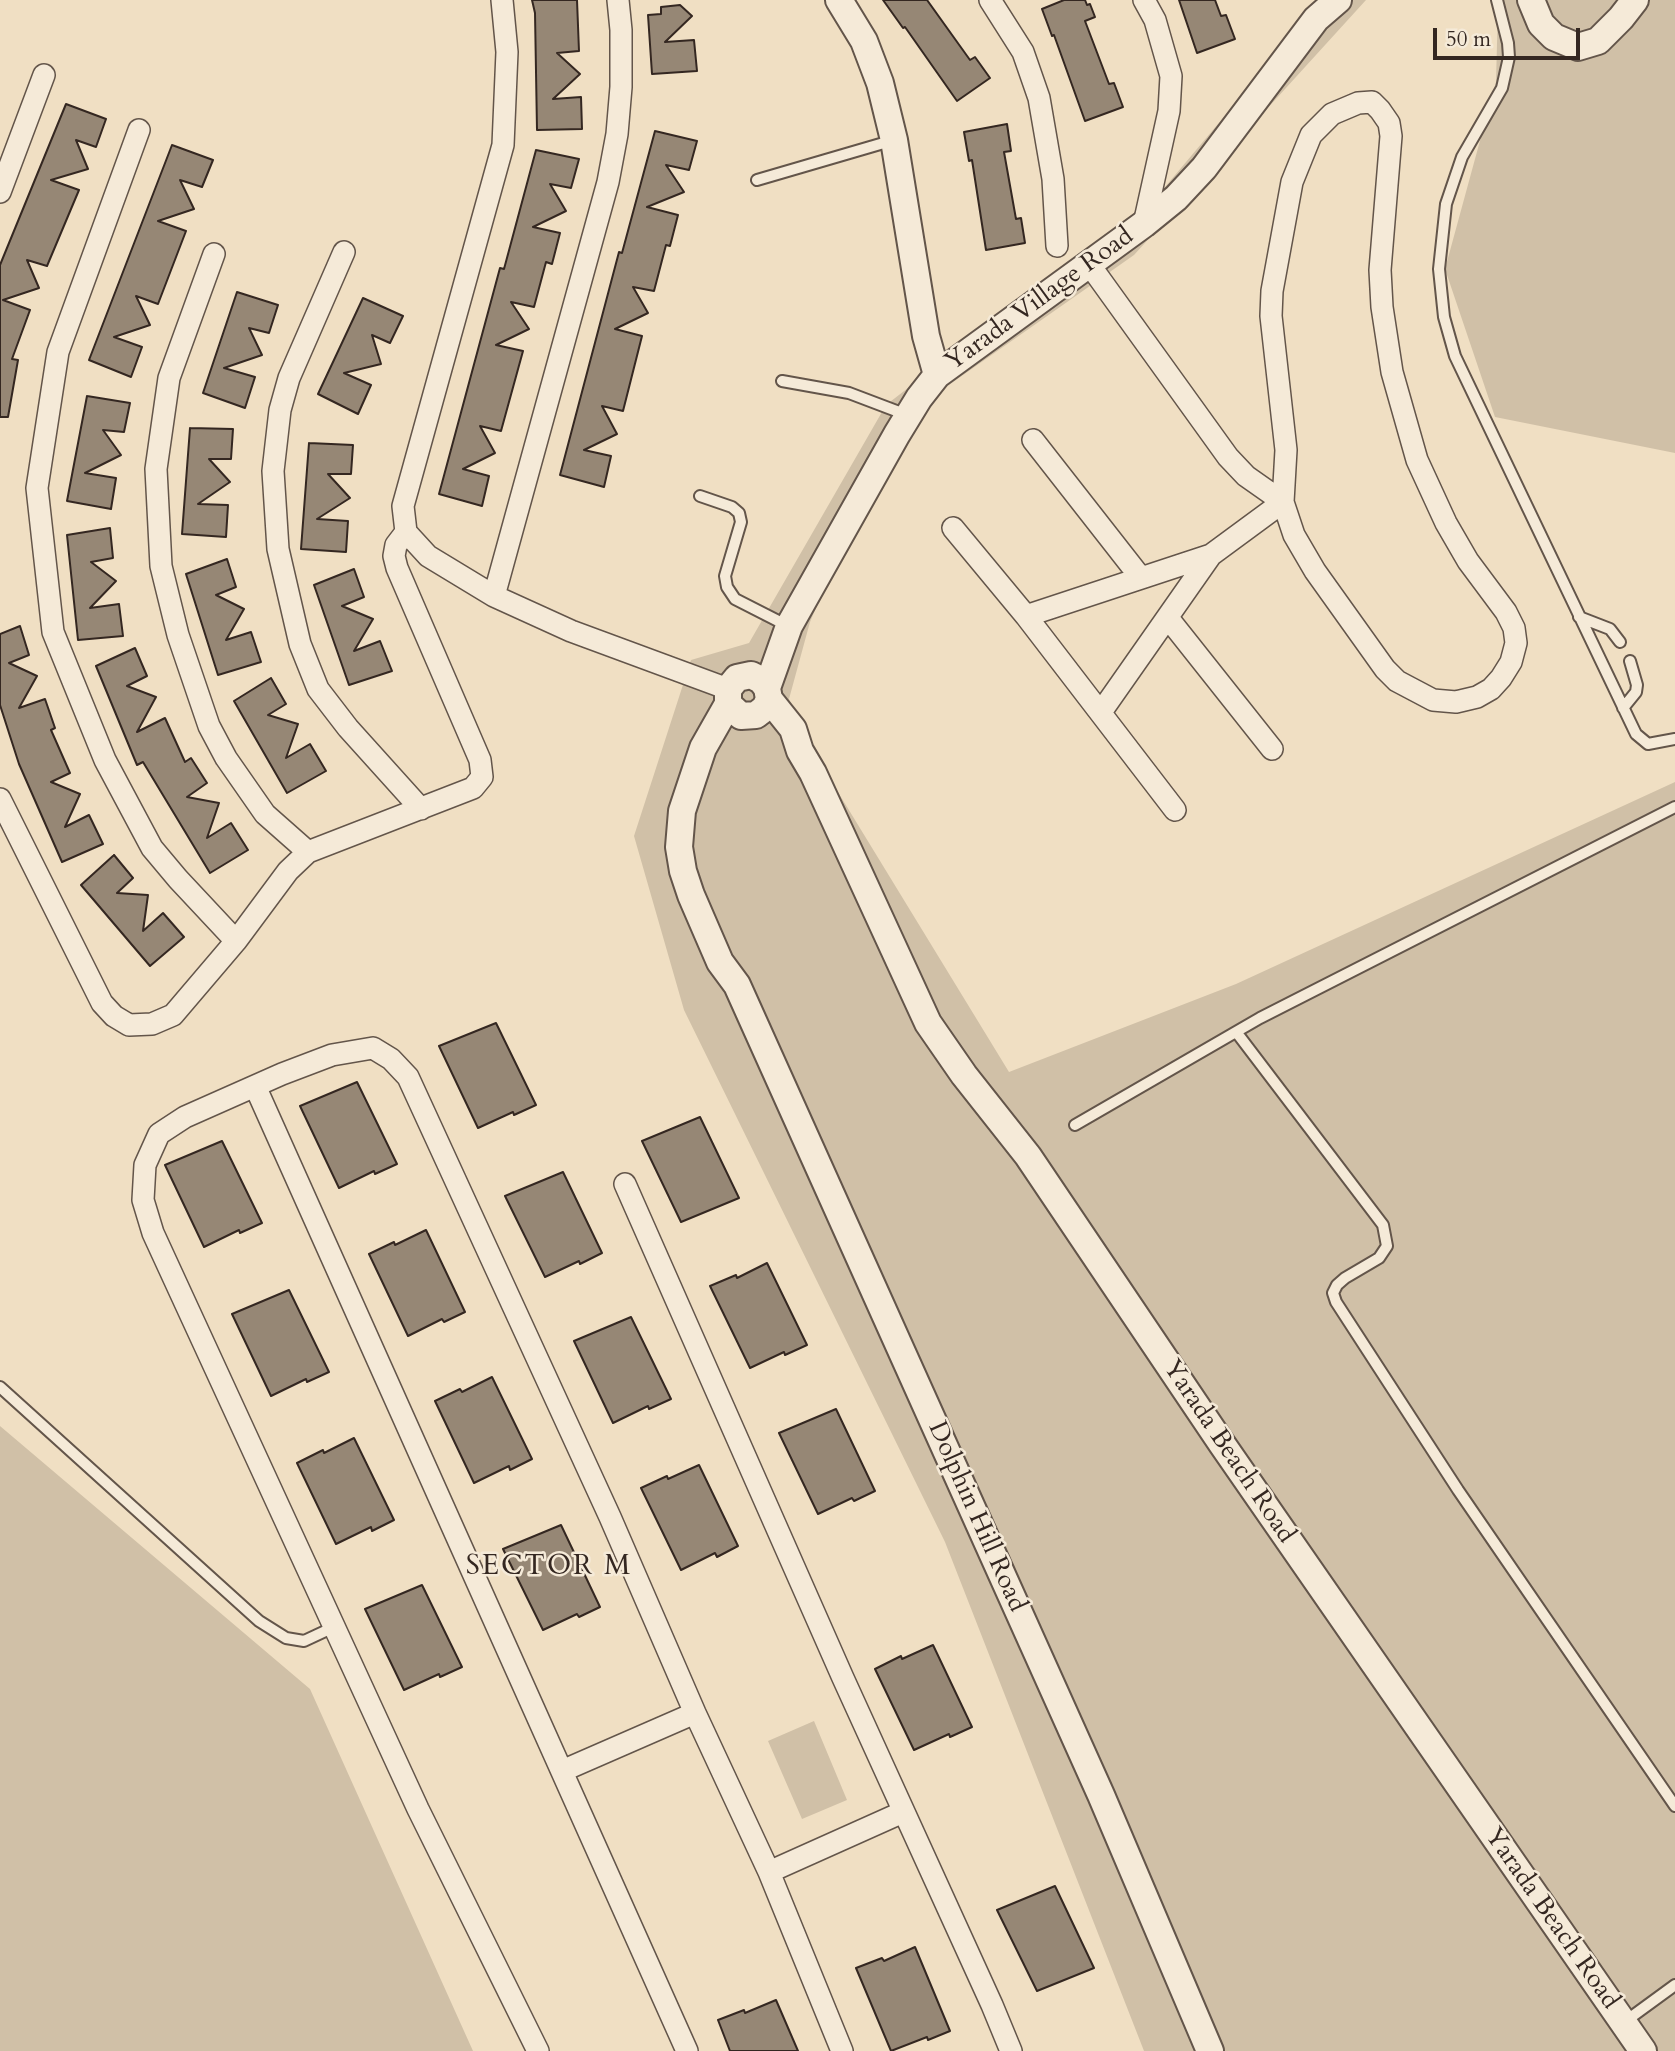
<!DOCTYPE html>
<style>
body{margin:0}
#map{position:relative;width:1675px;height:2051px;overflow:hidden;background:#f0dfc3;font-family:Cardo,serif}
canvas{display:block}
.scale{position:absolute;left:1433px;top:28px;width:147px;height:32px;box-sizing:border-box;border:4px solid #342721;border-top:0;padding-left:9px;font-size:21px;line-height:24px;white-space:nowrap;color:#342721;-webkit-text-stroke:5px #f5ead8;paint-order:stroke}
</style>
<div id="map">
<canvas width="1675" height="2051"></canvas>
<div class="scale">50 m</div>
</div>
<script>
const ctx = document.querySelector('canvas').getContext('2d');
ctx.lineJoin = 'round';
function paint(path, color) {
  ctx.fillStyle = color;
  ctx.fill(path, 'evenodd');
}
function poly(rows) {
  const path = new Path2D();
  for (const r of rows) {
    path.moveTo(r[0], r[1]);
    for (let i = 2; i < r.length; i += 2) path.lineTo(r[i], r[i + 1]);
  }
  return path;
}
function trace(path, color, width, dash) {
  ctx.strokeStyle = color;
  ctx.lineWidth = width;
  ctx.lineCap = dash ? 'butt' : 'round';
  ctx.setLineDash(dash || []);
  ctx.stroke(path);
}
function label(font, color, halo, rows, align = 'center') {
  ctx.font = font + ' Cardo,serif';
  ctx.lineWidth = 5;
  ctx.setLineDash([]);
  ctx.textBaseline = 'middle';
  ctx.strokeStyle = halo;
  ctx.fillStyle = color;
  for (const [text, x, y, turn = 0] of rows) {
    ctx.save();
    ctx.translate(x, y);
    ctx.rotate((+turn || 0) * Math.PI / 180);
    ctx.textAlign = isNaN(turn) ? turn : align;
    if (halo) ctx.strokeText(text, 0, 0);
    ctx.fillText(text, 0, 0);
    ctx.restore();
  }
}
const green = poly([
 [1322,0,1366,0,1134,255,946,387,872,477,810,622,789,699,811,748,1009,1072,1236,984,1675,782,1675,2051,1144,2051,945,1542,684,1010,634,836,691,660,749,643,886,405,1160,193],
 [1496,0,1675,0,1675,453,1495,417,1445,269,1496,82,1498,5],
 [0,1426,310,1689,473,2051,0,2051],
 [814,1721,847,1800,802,1819,768,1741]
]);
const building = poly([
 [532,0,577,0,579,51,557,53,580,74,553,99,581,97,582,129,537,130,535,13,532,0],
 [883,0,927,0,970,60,975,57,990,78,957,101,905,27,903,28,883,0],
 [1064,0,1085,0,1087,5,1090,4,1095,17,1085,21,1109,84,1114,83,1123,107,1085,121,1054,35,1052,36,1042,9,1064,0],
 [1179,0,1215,0,1221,16,1226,15,1235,39,1197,53,1179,0],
 [680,5,692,16,665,42,694,40,697,71,652,74,648,15,661,14,661,7,680,5],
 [66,104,106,119,96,147,76,140,88,169,51,180,79,190,47,266,27,260,39,288,3,300,30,310,12,359,18,360,8,417,0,417,0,265,66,104],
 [1007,124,1011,151,1004,152,1016,219,1021,218,1025,243,986,250,972,160,969,161,964,132,1007,124],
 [655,131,697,141,689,170,666,165,684,192,647,207,678,215,670,246,666,245,654,291,633,287,648,313,615,329,642,336,623,411,602,406,617,434,584,450,611,456,604,487,560,475,619,252,622,253,655,131],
 [172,145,213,160,202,187,180,180,194,209,158,221,186,231,158,304,136,296,150,325,114,337,142,347,131,377,89,360,172,145],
 [536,150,579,159,571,188,550,184,566,211,533,227,560,233,552,264,546,262,534,307,511,302,529,329,496,345,523,351,501,431,480,426,495,453,463,469,489,476,482,506,439,494,500,268,504,269,536,150],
 [237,292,278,305,269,333,249,328,262,355,224,368,255,377,245,408,203,393,237,292],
 [363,298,403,316,390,343,372,335,381,364,344,373,371,385,358,414,318,394,363,298],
 [87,396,130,403,124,432,103,430,121,455,85,473,116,478,111,509,67,501,87,396],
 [190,428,233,429,231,459,209,459,230,482,198,504,228,505,226,537,182,534,190,428],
 [309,443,353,445,351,474,328,474,350,498,317,519,348,521,346,552,301,549,309,443],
 [110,528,113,558,91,562,116,581,90,608,119,604,123,636,78,640,67,535,110,528],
 [227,559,236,587,216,595,244,609,226,640,251,632,261,662,218,675,186,574,227,559],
 [354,569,364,597,342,606,373,619,354,651,380,641,392,671,349,685,314,585,354,569],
 [20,626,29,655,9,663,37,676,19,708,45,699,55,728,51,730,70,773,51,782,80,794,65,827,89,815,103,844,62,862,19,764,0,705,0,634,20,626],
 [135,648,147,676,127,686,156,697,137,732,165,718,185,762,191,758,207,783,187,797,219,803,207,838,231,823,248,850,210,873,143,762,137,765,96,666,135,648],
 [271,678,286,704,268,715,298,724,286,758,310,744,326,771,287,793,234,701,271,678],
 [114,855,133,878,117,893,148,895,143,931,163,913,184,937,150,966,81,885,114,855],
 [496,1023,536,1105,514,1115,513,1112,478,1128,439,1046,496,1023],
 [357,1082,397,1164,375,1174,374,1171,339,1188,300,1106,357,1082],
 [700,1117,739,1198,681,1222,642,1141,700,1117],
 [222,1141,262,1223,240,1233,239,1230,204,1247,165,1165,222,1141],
 [563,1172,602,1253,580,1264,579,1261,545,1277,505,1196,563,1172],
 [426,1230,465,1312,444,1322,442,1319,408,1336,369,1254,394,1242,395,1245,426,1230],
 [767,1263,807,1345,785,1355,784,1352,750,1368,710,1286,736,1275,737,1278,767,1263],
 [289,1290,329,1372,307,1382,306,1379,271,1396,232,1314,289,1290],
 [631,1317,671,1399,649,1409,648,1406,613,1423,574,1341,631,1317],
 [492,1377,532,1459,510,1470,509,1466,474,1483,435,1401,460,1389,462,1392,492,1377],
 [836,1409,875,1491,854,1501,852,1498,818,1514,779,1433,836,1409],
 [354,1438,394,1520,372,1531,371,1527,336,1544,297,1463,323,1450,324,1453,354,1438],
 [699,1465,738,1546,717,1557,715,1553,681,1570,641,1488,667,1476,668,1479,699,1465],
 [561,1525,600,1607,579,1617,577,1614,543,1630,503,1549,561,1525],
 [422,1585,462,1667,440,1677,439,1674,404,1690,365,1609,422,1585],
 [933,1645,972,1727,950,1737,949,1734,914,1750,875,1669,901,1656,902,1659,933,1645],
 [1055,1886,1094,1968,1037,1991,997,1910,1055,1886],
 [915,1947,950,2031,928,2040,927,2037,891,2051,856,1968,882,1958,884,1961,915,1947],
 [776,2000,798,2051,730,2051,718,2020,744,2010,745,2013,776,2000]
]);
const service = poly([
 [1497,0,1508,43,1509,57,1502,88,1462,157,1446,204,1439,269,1444,317,1455,356,1636,734,1648,744,1675,739],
 [757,180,894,140],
 [782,381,849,393,907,415],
 [700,496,732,507,739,513,741,522,725,576,727,587,735,599,788,626],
 [1579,617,1610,629,1620,642],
 [1623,708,1636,692,1637,685,1630,661],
 [1237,1033,1383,1225,1387,1246,1379,1258,1345,1278,1337,1285,1333,1293,1336,1302,1458,1490,1675,1806],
 [1075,1125,1260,1018,1675,807],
 [0,1387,259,1621,286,1638,304,1641,334,1627],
 [1623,2023,1675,1985]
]);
const minor = poly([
 [502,0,507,52,503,145,403,506,406,532,428,556,494,596,571,631,728,689],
 [990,0,1023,52,1039,98,1053,179,1057,246],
 [139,130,58,352,37,488,53,632,105,760,152,848,178,879,236,941],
 [0,192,44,75],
 [1144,224,1169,111,1171,76,1155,20,1144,0],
 [344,252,289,378,280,410,273,471,278,549,300,644,318,689,348,728,421,809],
 [214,254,169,378,156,469,161,566,178,635,209,726,226,758,265,814,308,852],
 [1089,264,1228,457,1246,476,1283,502,1294,535,1315,571,1385,669,1397,681,1433,700,1456,702,1477,697,1491,689,1501,678,1511,662,1516,643,1514,628,1506,612,1468,561,1446,523,1417,460,1392,372,1382,307,1380,270,1391,136,1389,123,1380,110,1372,102,1358,103,1332,114,1311,135,1292,182,1272,291,1271,316,1286,450,1283,502,1211,555,1101,712],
 [1033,440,1141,578],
 [953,528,1026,616,1175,810],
 [494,596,608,182,617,134,621,87,621,30,618,0],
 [1026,616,1211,555],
 [1168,618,1272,749],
 [0,799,102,1003,114,1016,129,1025,152,1024,173,1015,236,941,288,871,308,852,473,788,482,777,480,760,397,568,394,556,396,545,406,532],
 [255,1086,687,2051],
 [625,1184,843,1678,992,2005,1011,2051],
 [562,1771,695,1713],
 [769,1872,903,1812],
 [538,2051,418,1809,153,1233,143,1200,145,1165,159,1134,185,1117,282,1074,332,1055,373,1048,391,1059,408,1077,610,1517,695,1713,769,1872,842,2051]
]);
const tertiary = poly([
 [839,0,864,41,880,83,894,140,926,336,937,375],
 [1531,0,1541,24,1554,37,1578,47,1598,41,1621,18,1635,0],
 [767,688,761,680,751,675,737,678,728,689,728,704,741,716,756,715,765,708,769,699,767,688,789,626,897,434,919,398,937,375,1144,224,1176,198,1204,168,1316,19,1338,0],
 [769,699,793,729,800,751,813,773,928,1023,964,1075,1028,1156,1222,1444,1643,2051],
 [728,704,703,748,682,811,679,847,683,871,691,895,720,962,737,985,1101,1795,1210,2051]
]);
const streetNames = [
 ["Yarada Village Road",1040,300,-36],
 ["Yarada Beach Road",1228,1452,56],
 ["Dolphin Hill Road",976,1517,66],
 ["Yarada Beach Road",1551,1919,55]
];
const neighbourhoodNames = [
 ["SECTOR M",549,1568]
];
paint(green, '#d0c0a7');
paint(building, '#968775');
trace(building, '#342721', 2);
trace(service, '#63554a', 14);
trace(minor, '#63554a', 24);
trace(tertiary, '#63554a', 30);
trace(service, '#f5ead8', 10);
trace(minor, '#f5ead8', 21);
trace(tertiary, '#f5ead8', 26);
label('26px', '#342721', '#f5ead8', streetNames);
ctx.letterSpacing = '2px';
label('28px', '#342721', '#f5ead8', neighbourhoodNames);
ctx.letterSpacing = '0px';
</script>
